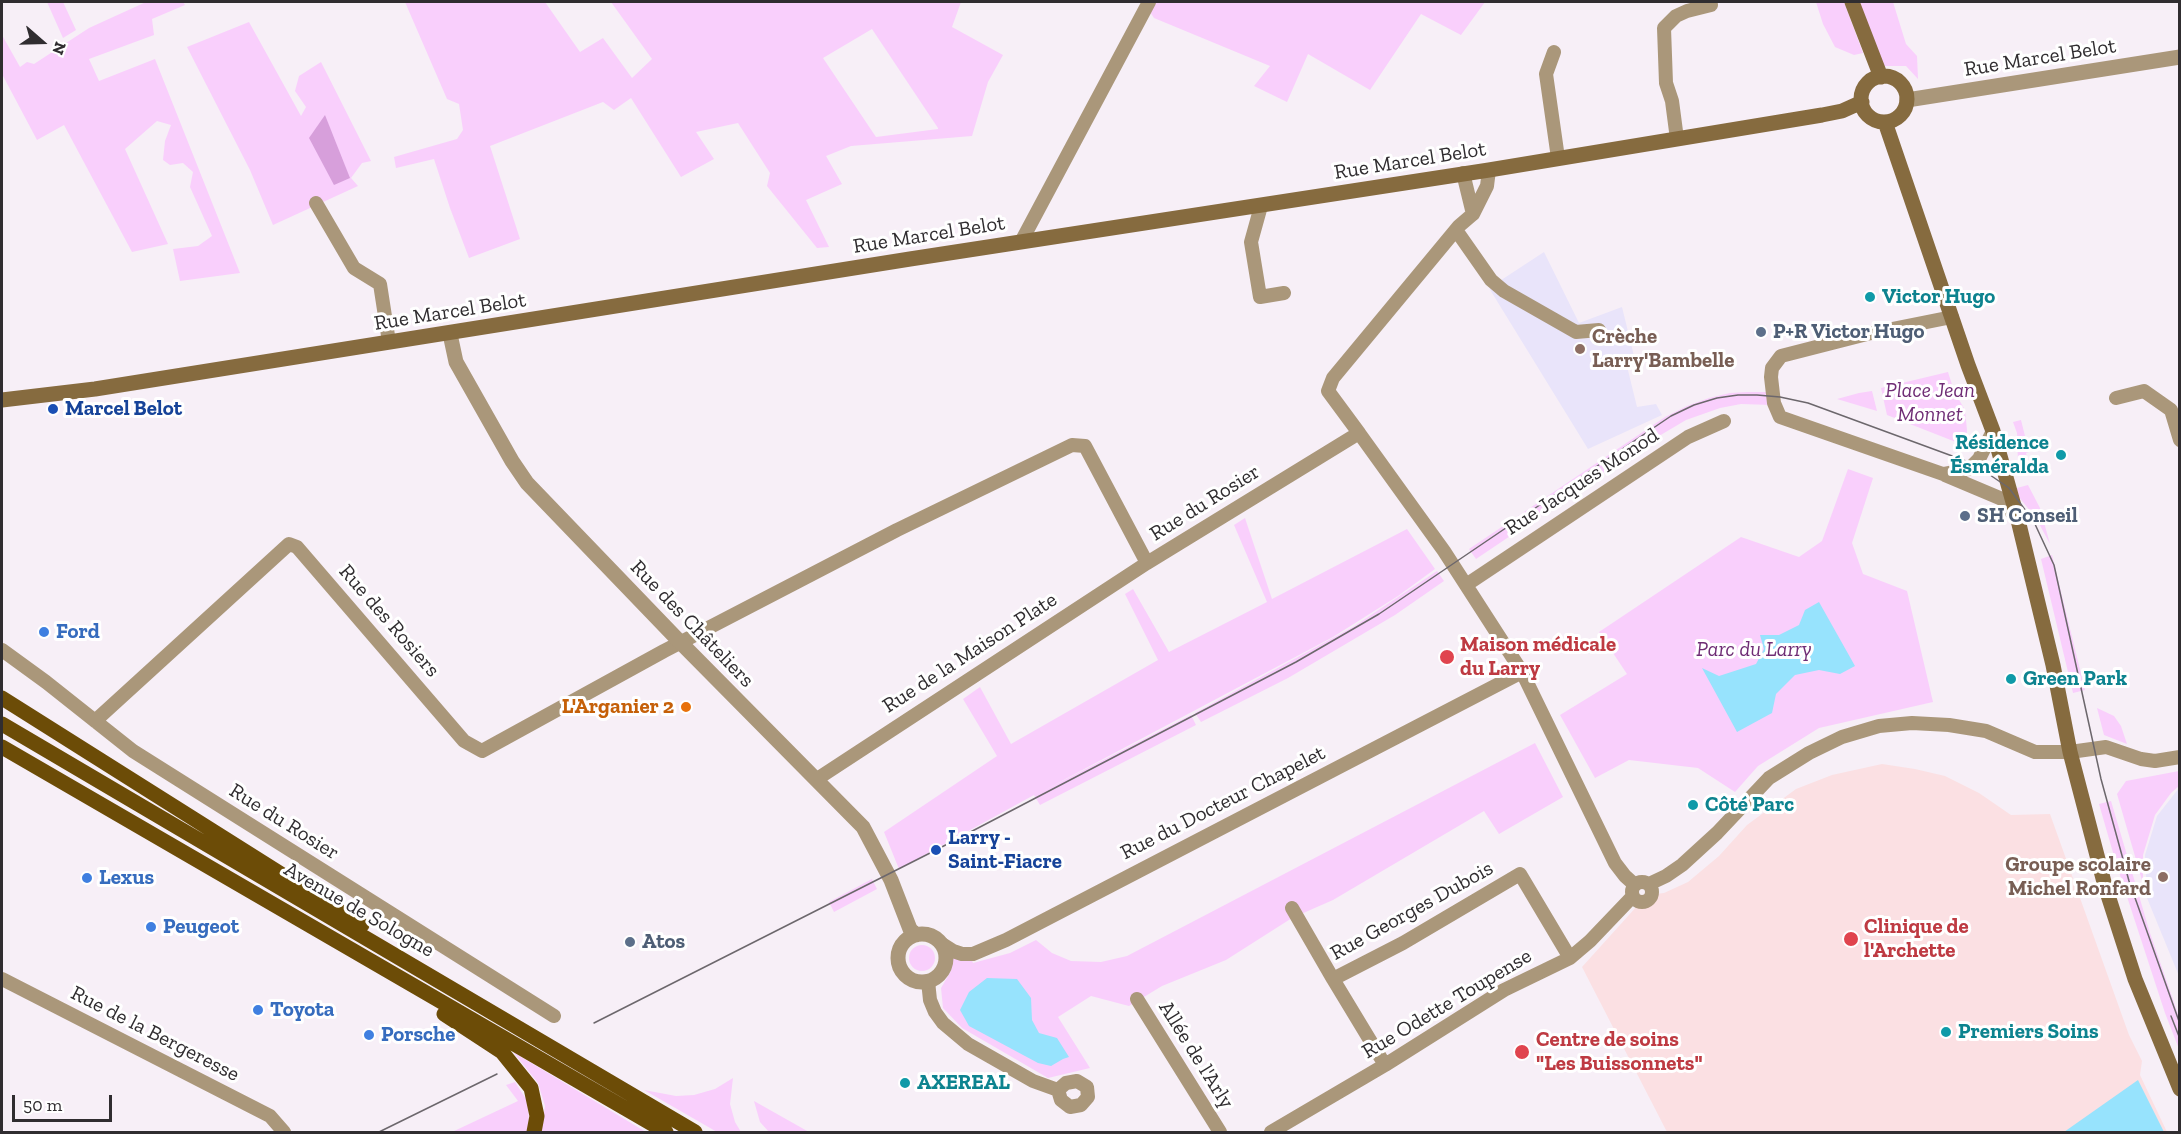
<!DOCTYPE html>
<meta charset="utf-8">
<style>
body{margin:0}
#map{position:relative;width:2181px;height:1134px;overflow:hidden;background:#f7eff7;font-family:"Zilla Slab",serif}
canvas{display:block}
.frame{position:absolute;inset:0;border:3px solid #302d30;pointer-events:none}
.north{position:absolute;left:12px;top:12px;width:60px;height:60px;-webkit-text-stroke:4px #fff;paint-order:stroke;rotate:110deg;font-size:16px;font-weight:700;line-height:24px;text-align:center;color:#302d30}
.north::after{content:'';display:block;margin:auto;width:21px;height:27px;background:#302d30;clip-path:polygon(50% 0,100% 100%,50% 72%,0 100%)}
.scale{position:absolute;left:12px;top:1095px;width:100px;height:27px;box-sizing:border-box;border:3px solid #302d30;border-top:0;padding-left:8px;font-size:18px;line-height:21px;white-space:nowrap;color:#302d30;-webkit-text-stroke:4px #fff;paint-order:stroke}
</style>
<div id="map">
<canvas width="2181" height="1134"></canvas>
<div class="frame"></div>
<div class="north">N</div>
<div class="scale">50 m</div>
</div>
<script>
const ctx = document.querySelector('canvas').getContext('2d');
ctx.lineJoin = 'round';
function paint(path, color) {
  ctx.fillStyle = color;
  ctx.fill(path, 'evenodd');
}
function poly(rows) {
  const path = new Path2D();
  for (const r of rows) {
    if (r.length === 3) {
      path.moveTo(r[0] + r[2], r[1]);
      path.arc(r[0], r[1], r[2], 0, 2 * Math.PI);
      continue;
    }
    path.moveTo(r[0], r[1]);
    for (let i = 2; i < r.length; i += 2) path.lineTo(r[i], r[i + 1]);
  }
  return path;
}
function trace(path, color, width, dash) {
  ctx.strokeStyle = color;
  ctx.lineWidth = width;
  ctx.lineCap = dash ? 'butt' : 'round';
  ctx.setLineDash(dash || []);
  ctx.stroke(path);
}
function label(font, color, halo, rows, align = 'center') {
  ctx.font = font + ' "Zilla Slab",serif';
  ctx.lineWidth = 6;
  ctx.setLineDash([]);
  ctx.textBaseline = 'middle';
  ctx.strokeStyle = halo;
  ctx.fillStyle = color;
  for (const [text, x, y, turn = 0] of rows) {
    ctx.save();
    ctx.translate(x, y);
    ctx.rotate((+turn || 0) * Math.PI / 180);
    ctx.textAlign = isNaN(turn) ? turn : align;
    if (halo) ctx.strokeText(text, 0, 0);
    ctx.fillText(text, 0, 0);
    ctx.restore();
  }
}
const education = poly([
 [1544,252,1579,323,1622,307,1634,356,1625,358,1637,407,1656,404,1662,415,1588,449,1489,288],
 [2179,788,2179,976,2147,898,2145,855,2157,816]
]);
const medical = poly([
 [1882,764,1915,769,1945,776,1979,793,2011,815,2050,814,2129,1035,2142,1061,2140,1075,2167,1132,1667,1132,1582,967,1647,895,1664,893,1688,882,1719,856,1747,825,1796,789,1832,775]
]);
const green = poly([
 [47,2,63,2,76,30,63,38],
 [146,2,183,2,185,5,152,19,154,35,89,59,99,81,155,59,240,273,180,281,173,249,198,246,212,236,190,187,193,172,183,163,170,165,163,160,165,141,171,125,157,121,125,149,168,244,132,252,64,125,37,140,2,74,2,35,20,67,27,62,34,64,89,28],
 [405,2,545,2,580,52,603,38,632,78,652,59,611,2,961,2,952,27,1003,55,988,82,972,136,851,146,826,156,842,184,806,200,829,247,817,248,767,186,770,173,738,123,696,132,714,159,681,177,631,98,614,110,603,102,490,146,520,239,469,258,450,208,434,159,396,168,394,157,457,139,463,130,459,104,447,99],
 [872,29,938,128,938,129,876,137,823,58],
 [1156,2,1485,2,1461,35,1421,14,1370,90,1308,54,1287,102,1254,86,1270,66,1154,18,1150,12],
 [1816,2,1844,2,1863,53,1854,55,1835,47,1823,24],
 [1857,2,1893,2,1906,44,1917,56,1918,79,1906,66,1884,66],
 [249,22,301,116,306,107,295,91,299,76,321,62,371,161,362,163,351,178,358,186,273,225,250,170,187,47],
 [1948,372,1954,391,1965,410,1967,430,1966,446,1887,415,1881,388],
 [1872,391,1877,411,1837,399,1859,393],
 [1747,392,1768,392,1772,405,1741,404,1720,408,1686,420,1659,436,1476,559,1469,549,1665,417,1687,406,1709,398,1730,393],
 [2021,420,2029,452,2026,453,2029,466,2018,463,2017,433,2013,422],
 [1848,469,1873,478,1852,543,1863,574,1907,591,1933,702,1819,728,1758,766,1735,792,1698,768,1629,760,1595,778,1560,715,1627,674,1599,632,1741,537,1799,557,1822,541],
 [2028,485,2040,508,2050,544,2036,518,2018,496,2017,488],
 [1245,518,1272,599,1407,529,1435,569,1398,596,1333,637,1041,792,1191,715,1196,725,1040,805,1034,795,899,869,884,832,997,756,963,699,980,687,1011,744,1158,660,1125,594,1133,589,1169,652,1267,602,1234,525],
 [2052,555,2085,690,2073,693,2041,559],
 [1437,571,1444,581,1395,615,1288,678,1201,722,1195,713,1353,627],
 [2097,708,2114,716,2121,726,2127,744,2104,735],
 [1535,743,1563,797,1499,834,1484,811,1333,900,1292,918,1226,960,1162,986,1129,1006,1091,996,1058,1017,1090,1068,1048,1078,962,1028,943,1008,941,988,951,971,953,958,971,958,973,963,1010,953,1036,940,1052,953,1071,961,1101,962,1127,956],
 [2179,771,2179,786,2171,793,2155,815,2143,855,2143,884,2117,794,2126,781],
 [2111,801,2150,933,2179,1017,2179,1049,2165,1013,2116,863,2099,804],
 [872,879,877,889,834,912,829,902],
 [922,958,13],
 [513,1052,646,1132,541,1132,545,1106,538,1083],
 [733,1078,730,1104,735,1122,741,1132,717,1132,644,1090,676,1096,694,1095,715,1089],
 [515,1082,528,1102,529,1125,527,1132,452,1132,518,1101,506,1085],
 [754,1101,809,1132,769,1132,760,1122]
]);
const forest = poly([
 [325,115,350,178,334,185,309,138]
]);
const water = poly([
 [1819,602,1855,666,1840,674,1819,670,1795,675,1776,694,1772,713,1737,732,1702,668,1719,676,1756,664,1764,649,1760,635,1779,635,1799,625,1805,610],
 [987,978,1017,979,1031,998,1032,1020,1039,1033,1057,1038,1069,1057,1063,1059,1051,1066,1038,1063,969,1026,960,1010,969,992],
 [2138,1080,2164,1132,2064,1132]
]);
const minor = poly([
 [1554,52,1546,74,1558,158],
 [1677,139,1672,101,1666,83,1664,28,1676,16,1687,11,1711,5],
 [1463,173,1473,214],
 [316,203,354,268,380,284,389,342],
 [1261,206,1251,242,1260,297,1284,293],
 [1456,230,1491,280,1504,291,1576,332,1599,330],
 [1021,242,1149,2],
 [1952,317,1867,334,1781,356,1772,368,1771,377,1774,403,1780,417,1943,474,1969,469,1979,459,1993,431],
 [2116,398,2144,391,2171,410,2180,440],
 [1359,433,1444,551,1522,672,1615,863,1625,876,1635,885],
 [1945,475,2002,499,2016,518],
 [1466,585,1688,437,1724,421],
 [2,650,46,682,133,751,554,1016],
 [95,721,289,544,297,547,464,741,482,751,664,651,897,530,1072,445,1085,446,1147,563],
 [817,779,1147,563,1359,433,1328,391,1333,378,1459,226,1473,214,1487,186,1489,170],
 [1642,892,10],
 [1649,884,1666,876,1682,865,1717,833,1769,778,1809,753,1842,737,1879,726,1912,723,1949,725,1986,731,2035,752,2070,752,2106,747,2141,759,2155,761,2180,757],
 [1292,908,1333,979],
 [942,944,953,951,962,954,973,954,1006,940,1522,672],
 [2,979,270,1116,284,1132],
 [928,981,930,1000,935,1012,943,1023,968,1044,1033,1081,1058,1090,1061,1100,1070,1107,1081,1105,1088,1097,1087,1087,1077,1081,1066,1083,1058,1090],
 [1137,999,1220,1132],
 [1385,1065,1333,979,1403,943,1520,874,1570,958],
 [1271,1132,1385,1065,1504,990,1570,958,1590,941,1633,896]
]);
const tertiary = poly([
 [1907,100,2180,57],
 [450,334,456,362,512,461,527,483,680,642,863,827,891,880,910,929,916,935],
 [922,958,24]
]);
const secondary = poly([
 [1852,2,1881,77],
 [1884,99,23],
 [1885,122,1968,365,1993,431,2018,520,2053,665,2070,752,2105,886,2135,979,2180,1089],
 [2,400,95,389,910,259,1489,170,1822,115,1842,111,1862,102]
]);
const primary = poly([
 [2,698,362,925],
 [2,724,695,1132],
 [2,747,666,1132],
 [444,1014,502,1052,531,1088,537,1116,534,1132]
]);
const tram = poly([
 [2171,1016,2180,1039],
 [594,1023,936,850,1296,662,1379,614,1671,416,1694,405,1717,398,1738,395,1757,395,1780,397,1808,403,1974,464,2009,488,2034,522,2054,565,2101,779,2129,881,2180,1024],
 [379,1132,497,1074]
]);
const markers = [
 [1870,297,6,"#0f9aa8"],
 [1761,332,6,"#5c6f8a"],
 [1580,349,6,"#8d6e63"],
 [53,409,6,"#1a4fb4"],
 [2061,455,6,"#0f9aa8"],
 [1965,516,6,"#5c6f8a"],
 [44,632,6,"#3f7fe0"],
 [1447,657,8,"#e0444e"],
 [2011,679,6,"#0f9aa8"],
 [686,707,6,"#e8710a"],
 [1693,805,6,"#0f9aa8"],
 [936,850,6,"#1a4fb4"],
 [2163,877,6,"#8d6e63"],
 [87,878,6,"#3f7fe0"],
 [151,927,6,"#3f7fe0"],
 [1851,939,8,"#e0444e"],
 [630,942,6,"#5c6f8a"],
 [258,1010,6,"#3f7fe0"],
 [1946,1032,6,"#0f9aa8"],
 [369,1035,6,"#3f7fe0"],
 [1522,1052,8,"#e0444e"],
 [905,1083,6,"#0f9aa8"]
];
const streetNames = [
 ["Rue Marcel Belot",2040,58,-9],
 ["Rue Marcel Belot",1410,161,-9],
 ["Rue Marcel Belot",929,235,-9],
 ["Rue Marcel Belot",450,312,-9],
 ["Rue Jacques Monod",1582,482,-33],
 ["Rue du Rosier",1205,503,-32],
 ["Rue des Rosiers",389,621,49],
 ["Rue des Châteliers",692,624,46],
 ["Rue de la Maison Plate",970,653,-33],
 ["Rue du Docteur Chapelet",1223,803,-27],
 ["Rue du Rosier",284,822,32],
 ["Avenue de Sologne",359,910,30],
 ["Rue Georges Dubois",1412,911,-29],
 ["Rue Odette Toupense",1447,1004,-31],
 ["Rue de la Bergeresse",155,1034,27],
 ["Allée de l'Arly",1196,1055,58]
];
const cultureNames = [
 ["Victor Hugo",1882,297],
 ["Résidence",2049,443,"right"],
 ["Ésméralda",2049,467,"right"],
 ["Green Park",2023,679],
 ["Côté Parc",1705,805],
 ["Premiers Soins",1958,1032],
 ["AXEREAL",917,1083]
];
const serviceNames = [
 ["P+R Victor Hugo",1773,332],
 ["SH Conseil",1977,516],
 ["Atos",642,942]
];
const educationNames = [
 ["Crèche",1592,337],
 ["Larry'Bambelle",1592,361],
 ["Groupe scolaire",2151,865,"right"],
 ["Michel Ronfard",2151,889,"right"]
];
const parkNames = [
 ["Place Jean",1930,391],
 ["Monnet",1930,415],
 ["Parc du Larry",1754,650]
];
const transitNames = [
 ["Marcel Belot",65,409],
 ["Larry -",948,838],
 ["Saint-Fiacre",948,862]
];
const shopNames = [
 ["Ford",56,632],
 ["Lexus",99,878],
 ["Peugeot",163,927],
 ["Toyota",270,1010],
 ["Porsche",381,1035]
];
const healthNames = [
 ["Maison médicale",1460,645],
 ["du Larry",1460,669],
 ["Clinique de",1864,927],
 ["l'Archette",1864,951],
 ["Centre de soins",1536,1040],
 ["\"Les Buissonnets\"",1536,1064]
];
const foodNames = [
 ["L'Arganier 2",674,707]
];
paint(education, '#e9e4fa');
paint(medical, '#fbe0e3');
paint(green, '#f9cffc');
paint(forest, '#d79fdb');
paint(water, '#97e3fd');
trace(minor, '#aa977a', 14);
trace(tertiary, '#aa977a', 15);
trace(secondary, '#866b3f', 15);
trace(primary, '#6c4c07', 15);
trace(tram, '#6c676c', 1.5);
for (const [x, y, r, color] of markers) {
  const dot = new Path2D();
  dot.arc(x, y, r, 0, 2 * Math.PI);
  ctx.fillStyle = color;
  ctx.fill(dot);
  trace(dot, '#fff', 2);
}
label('21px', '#302d30', '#fff', streetNames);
label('bold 21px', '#0d838f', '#fff', cultureNames, 'left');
label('bold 21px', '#4e5e75', '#fff', serviceNames, 'left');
label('bold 21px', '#785e54', '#fff', educationNames, 'left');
label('italic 21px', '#6f2d75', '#fff', parkNames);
label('bold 21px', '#164399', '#fff', transitNames, 'left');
label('bold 21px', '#366cbe', '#fff', shopNames, 'left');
label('bold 21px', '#be3a42', '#fff', healthNames, 'left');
label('bold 21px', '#c56008', '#fff', foodNames, 'right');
</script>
